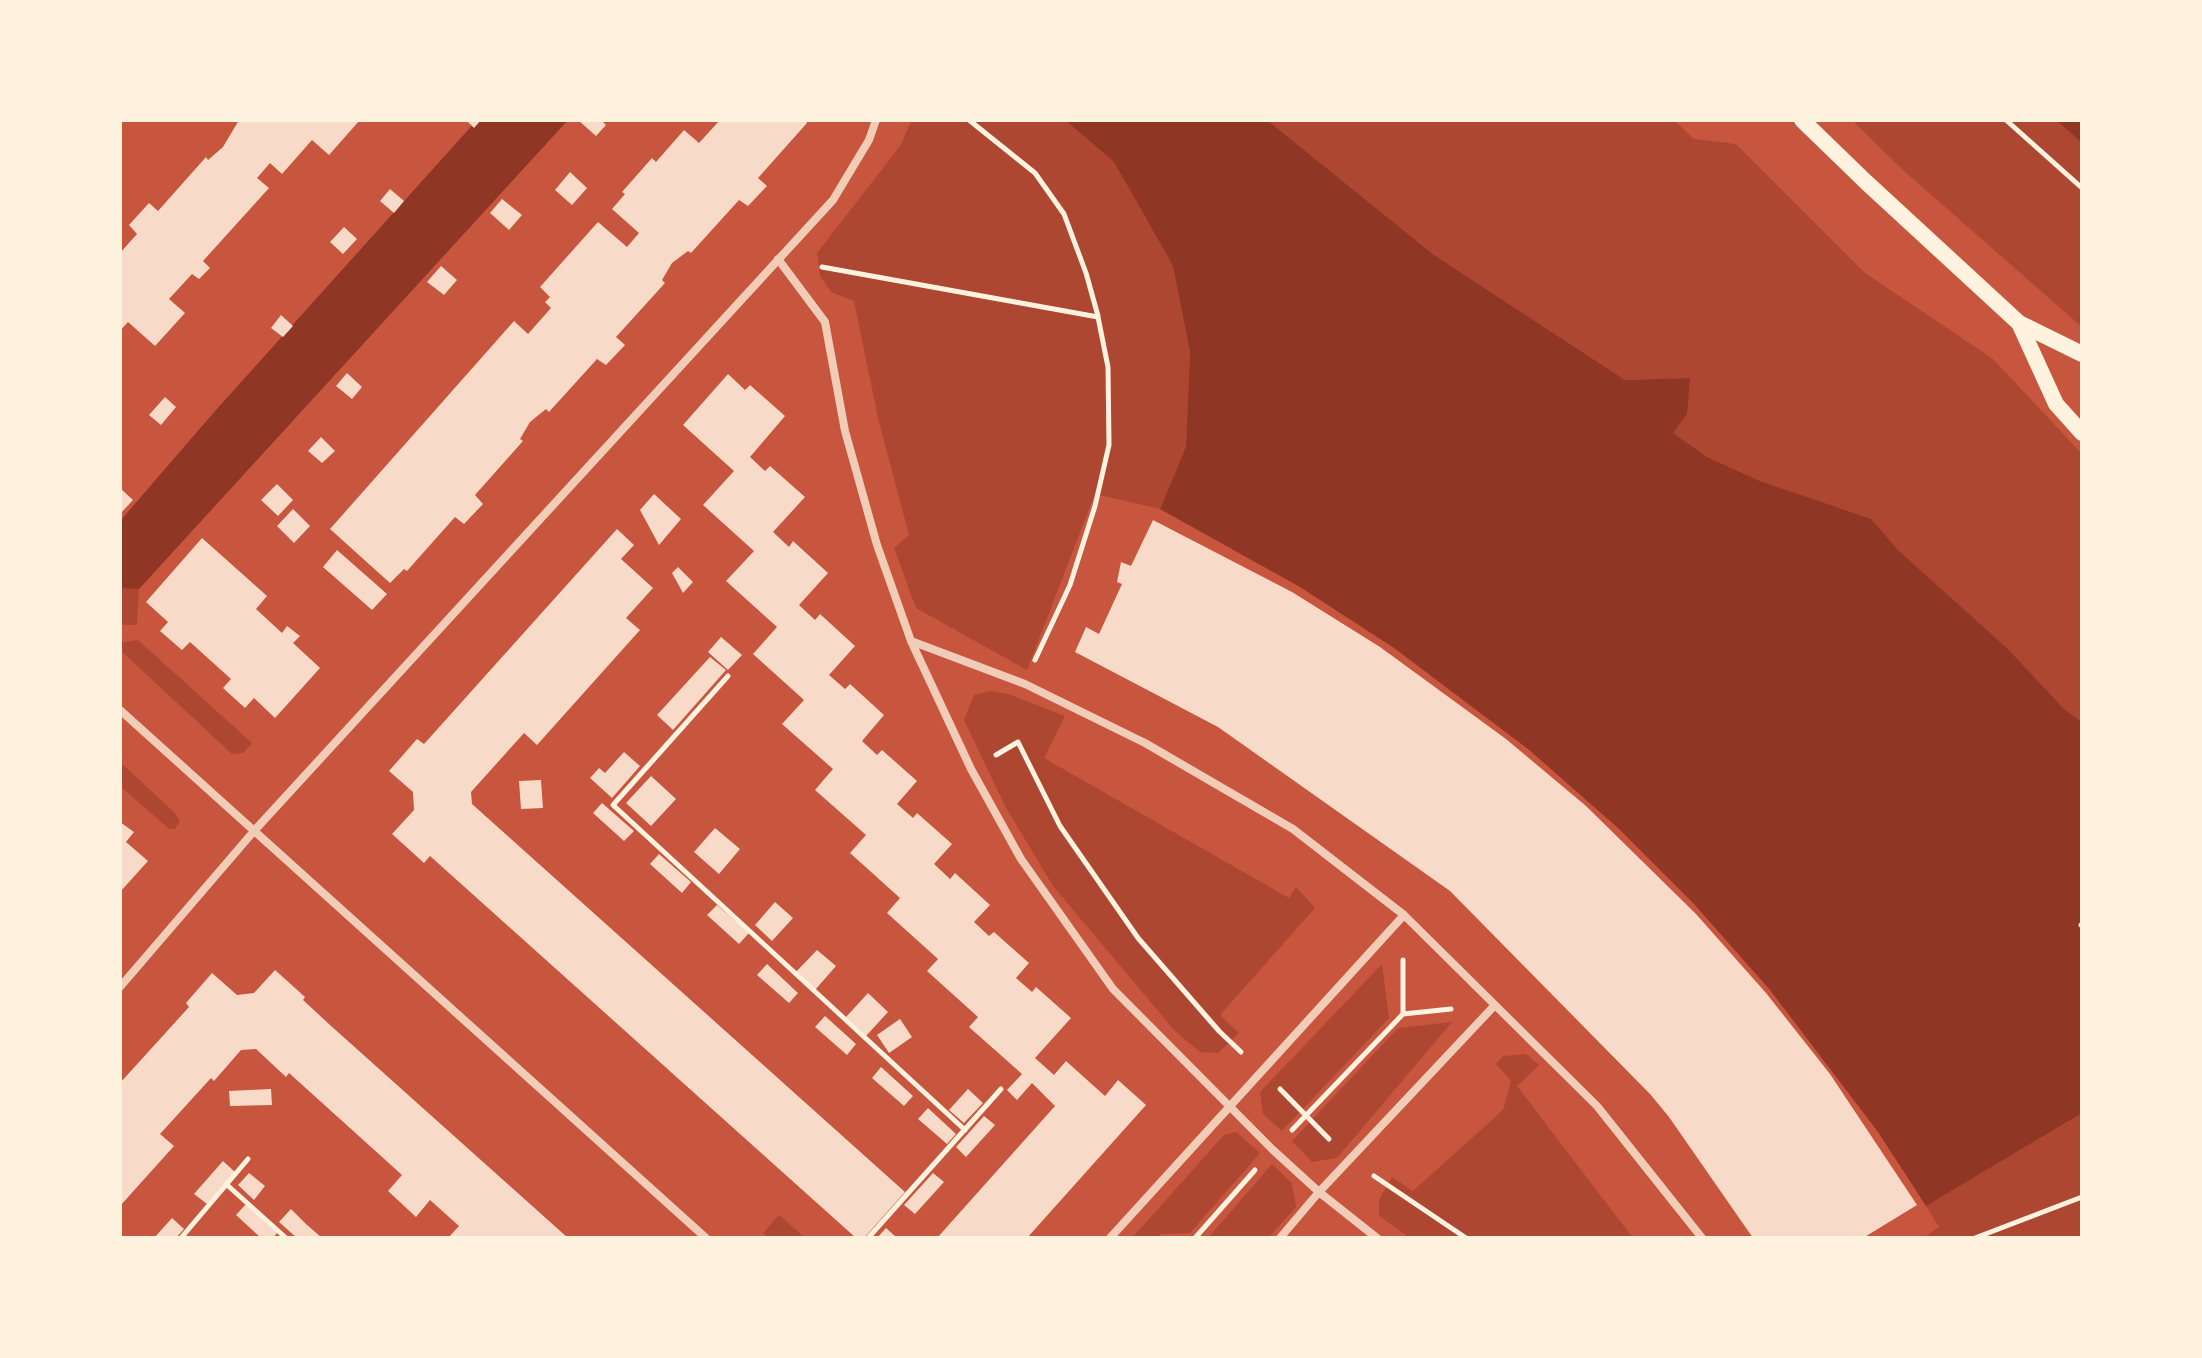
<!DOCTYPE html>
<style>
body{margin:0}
#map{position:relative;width:2202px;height:1358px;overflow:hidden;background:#c8553d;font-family:Quicksand,sans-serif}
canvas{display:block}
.frame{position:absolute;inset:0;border:122px solid #fff3e0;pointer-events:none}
</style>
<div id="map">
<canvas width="2202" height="1358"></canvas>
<div class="frame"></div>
</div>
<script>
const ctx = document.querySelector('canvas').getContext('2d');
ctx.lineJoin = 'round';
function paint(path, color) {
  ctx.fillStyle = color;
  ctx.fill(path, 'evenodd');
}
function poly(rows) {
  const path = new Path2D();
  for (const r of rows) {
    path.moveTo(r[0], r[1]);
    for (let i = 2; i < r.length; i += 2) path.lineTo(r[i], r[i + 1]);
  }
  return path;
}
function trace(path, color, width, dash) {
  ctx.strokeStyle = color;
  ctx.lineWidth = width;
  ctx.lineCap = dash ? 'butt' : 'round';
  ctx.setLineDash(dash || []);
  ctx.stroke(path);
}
const green = poly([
 [912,120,1065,120,1114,162,1173,266,1190,352,1186,448,1160,509,1095,494,1027,670,916,608,894,548,909,535,878,418,854,301,831,292,820,276,817,253,900,146],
 [1267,120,1674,120,1694,139,1736,144,1865,273,1993,359,2082,454,2082,722,2065,710,2008,649,1898,550,1871,520,1760,481,1707,457,1672,433,1690,378,1625,380,1434,255],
 [1852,120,2056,120,2082,143,2082,327,1904,171],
 [120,588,139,589,137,625,120,625],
 [138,640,252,743,243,753,232,754,120,650,120,643],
 [991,691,1008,694,1065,716,1044,758,1289,898,1296,887,1315,908,1220,1015,1239,1033,1218,1053,1200,1052,1175,1031,1053,886,1005,806,964,720,974,695],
 [120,762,174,812,180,821,175,829,169,829,120,786],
 [1382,964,1389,1018,1282,1131,1263,1114,1260,1092],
 [1452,1022,1337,1158,1312,1162,1292,1141,1398,1028],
 [1526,1054,1539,1065,1517,1086,1633,1238,1410,1238,1379,1216,1379,1200,1392,1177,1413,1191,1503,1110,1511,1081,1496,1064,1503,1056],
 [2082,1113,2082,1238,1923,1238,1939,1227,1926,1206],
 [1236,1132,1260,1153,1190,1233,1160,1234,1159,1238,1132,1238,1224,1135],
 [1272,1164,1292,1183,1296,1207,1268,1238,1208,1238],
 [779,1215,805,1238,769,1238,763,1233]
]);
const water = poly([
 [477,120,568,120,139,589,120,588,120,521,216,410],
 [1065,120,1267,120,1434,255,1625,380,1690,378,1687,414,1673,433,1707,457,1760,481,1871,519,1898,550,2008,649,2065,710,2082,722,2082,1113,1926,1206,1878,1132,1770,990,1694,904,1618,828,1528,749,1394,648,1300,587,1160,509,1186,447,1190,352,1173,266,1114,162],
 [2056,120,2082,120,2082,143]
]);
const building = poly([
 [239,120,360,120,329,155,312,140,282,174,270,163,257,178,269,188,203,261,210,268,199,279,192,274,169,299,185,313,155,346,128,322,120,331,120,253,137,234,129,225,149,203,158,211,206,157,208,160,223,147],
 [466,120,481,120,474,128],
 [578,120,601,120,606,125,596,136],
 [720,120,805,120,807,123,758,178,767,186,748,206,739,200,691,253,688,251,672,263,662,280,665,283,616,337,625,345,606,365,597,359,549,412,546,409,530,422,520,439,523,441,475,495,483,504,464,524,455,517,407,571,404,569,390,583,330,529,514,321,528,334,551,308,545,302,550,297,540,287,598,222,627,247,639,233,612,209,625,194,622,192,652,158,656,162,684,130,699,143],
 [570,172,587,188,572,205,555,190],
 [390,189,404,201,394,213,380,201],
 [502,199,522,215,509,230,490,213],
 [344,227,357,239,343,254,330,242],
 [441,266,457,280,444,295,427,282],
 [281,315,293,326,283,337,271,328],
 [347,373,362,387,352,399,336,386],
 [728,374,745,390,750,385,785,416,750,457,765,471,770,466,805,497,773,532,789,547,793,541,828,573,799,605,815,620,820,614,855,646,829,675,845,689,850,684,884,715,862,741,877,755,882,750,917,781,897,804,913,818,917,813,952,844,934,864,950,879,955,873,990,905,974,922,989,936,994,932,1029,963,1016,978,1032,992,1036,987,1071,1018,1035,1058,1054,1075,1066,1061,1105,1096,1118,1080,1146,1105,1027,1238,937,1238,1055,1106,1032,1083,1017,1100,1007,1090,1022,1074,969,1027,978,1017,927,971,938,959,887,913,900,898,850,853,866,835,815,790,833,769,782,724,804,700,753,654,777,627,726,581,754,551,703,505,734,471,683,425],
 [165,397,176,407,161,425,149,415],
 [321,437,335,451,322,463,308,451],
 [277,484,293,500,278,516,261,500],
 [120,488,133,500,120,514],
 [654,494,681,519,659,545,640,510],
 [293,509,310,526,294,543,277,526],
 [1153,520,1292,592,1380,647,1506,739,1586,806,1696,914,1766,993,1830,1074,1917,1205,1863,1238,1753,1238,1669,1117,1650,1094,1450,891,1218,727,1075,652,1086,627,1099,634,1122,584,1117,582,1121,562,1131,566],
 [617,529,634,545,621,559,653,588,626,618,640,630,537,745,524,733,471,792,472,804,905,1192,864,1238,856,1238,430,856,424,863,392,834,414,810,413,792,389,771,417,739,424,744],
 [202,538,267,596,256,609,282,633,287,626,300,636,293,643,320,668,275,718,254,698,245,708,223,688,231,679,190,642,182,650,160,631,168,622,146,602],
 [337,550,387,594,372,610,323,567],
 [678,567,693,582,683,593,672,573],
 [721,637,742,655,728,670,708,652],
 [710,657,726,670,673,730,657,715],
 [624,752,640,766,612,798,590,778,599,768,605,773],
 [651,776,676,799,651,826,626,803],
 [541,780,543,808,521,809,519,781],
 [602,803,634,831,624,841,593,813],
 [120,822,134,832,126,842,148,861,120,892],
 [715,828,740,849,719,874,694,852],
 [659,854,691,882,682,893,650,864],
 [775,902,793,918,772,941,755,925],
 [717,905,749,933,739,944,707,915],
 [817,950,836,966,815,990,795,973],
 [767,964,798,993,789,1003,757,975],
 [275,970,305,997,303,1000,330,1025,568,1238,448,1238,459,1226,430,1200,416,1217,388,1191,402,1175,289,1073,286,1077,256,1049,241,1050,214,1081,211,1078,160,1134,174,1146,120,1206,120,1083,189,1007,186,1003,212,973,237,995,254,993],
 [868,993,888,1012,866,1036,846,1017],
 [825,1016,856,1044,847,1055,815,1027],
 [900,1019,912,1037,889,1053,877,1035],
 [881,1067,913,1096,904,1106,872,1078],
 [271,1089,272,1105,230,1106,229,1091],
 [968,1089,983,1103,964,1123,949,1110],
 [928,1108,956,1134,947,1144,918,1119],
 [984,1116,995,1125,966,1157,956,1147],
 [223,1161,235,1172,207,1204,194,1194],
 [249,1173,265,1186,254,1200,238,1185],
 [933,1173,944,1182,915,1214,904,1205],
 [246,1204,277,1233,273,1238,261,1238,236,1215],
 [291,1209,306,1224,322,1238,297,1238,279,1222],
 [172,1218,184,1229,176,1238,154,1238],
 [886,1228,897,1238,877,1238]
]);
const path = poly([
 [969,120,1035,173,1064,214,1086,273,1098,316],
 [2006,120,2082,188],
 [822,267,1098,317,1108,367,1109,445,1095,506,1070,585,1035,660],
 [728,676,613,805,965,1130],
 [996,755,1018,742,1060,826,1138,938,1219,1031,1241,1052],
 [2081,925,2082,925],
 [1403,960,1403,1014,1451,1009],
 [1280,1089,1329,1139],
 [1292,1130,1403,1014],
 [1374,1176,1466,1238],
 [226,1184,286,1238],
 [181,1238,248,1159],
 [868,1238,1001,1089],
 [1195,1238,1255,1170],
 [1975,1238,2082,1197]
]);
const minor = poly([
 [778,259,825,322,845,431,877,545,911,641,971,769,1021,859,1113,989,1273,1150,1319,1192,1377,1238],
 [911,641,1025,684,1145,743,1293,829,1404,915,1597,1106,1702,1238],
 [120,710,706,1238],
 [120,987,254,831,833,200,869,140,876,120],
 [1110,1238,1404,915],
 [1280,1238,1319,1192,1495,1005]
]);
const secondary = poly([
 [1802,120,1866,182,2019,323,2082,354],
 [2019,323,2056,404,2082,433]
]);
paint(green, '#ae4732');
paint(water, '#8f3625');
paint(building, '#f7dbc8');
trace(path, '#fff3e0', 5);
trace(minor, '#f1ccb7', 8);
trace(secondary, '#fff3e0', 16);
</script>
